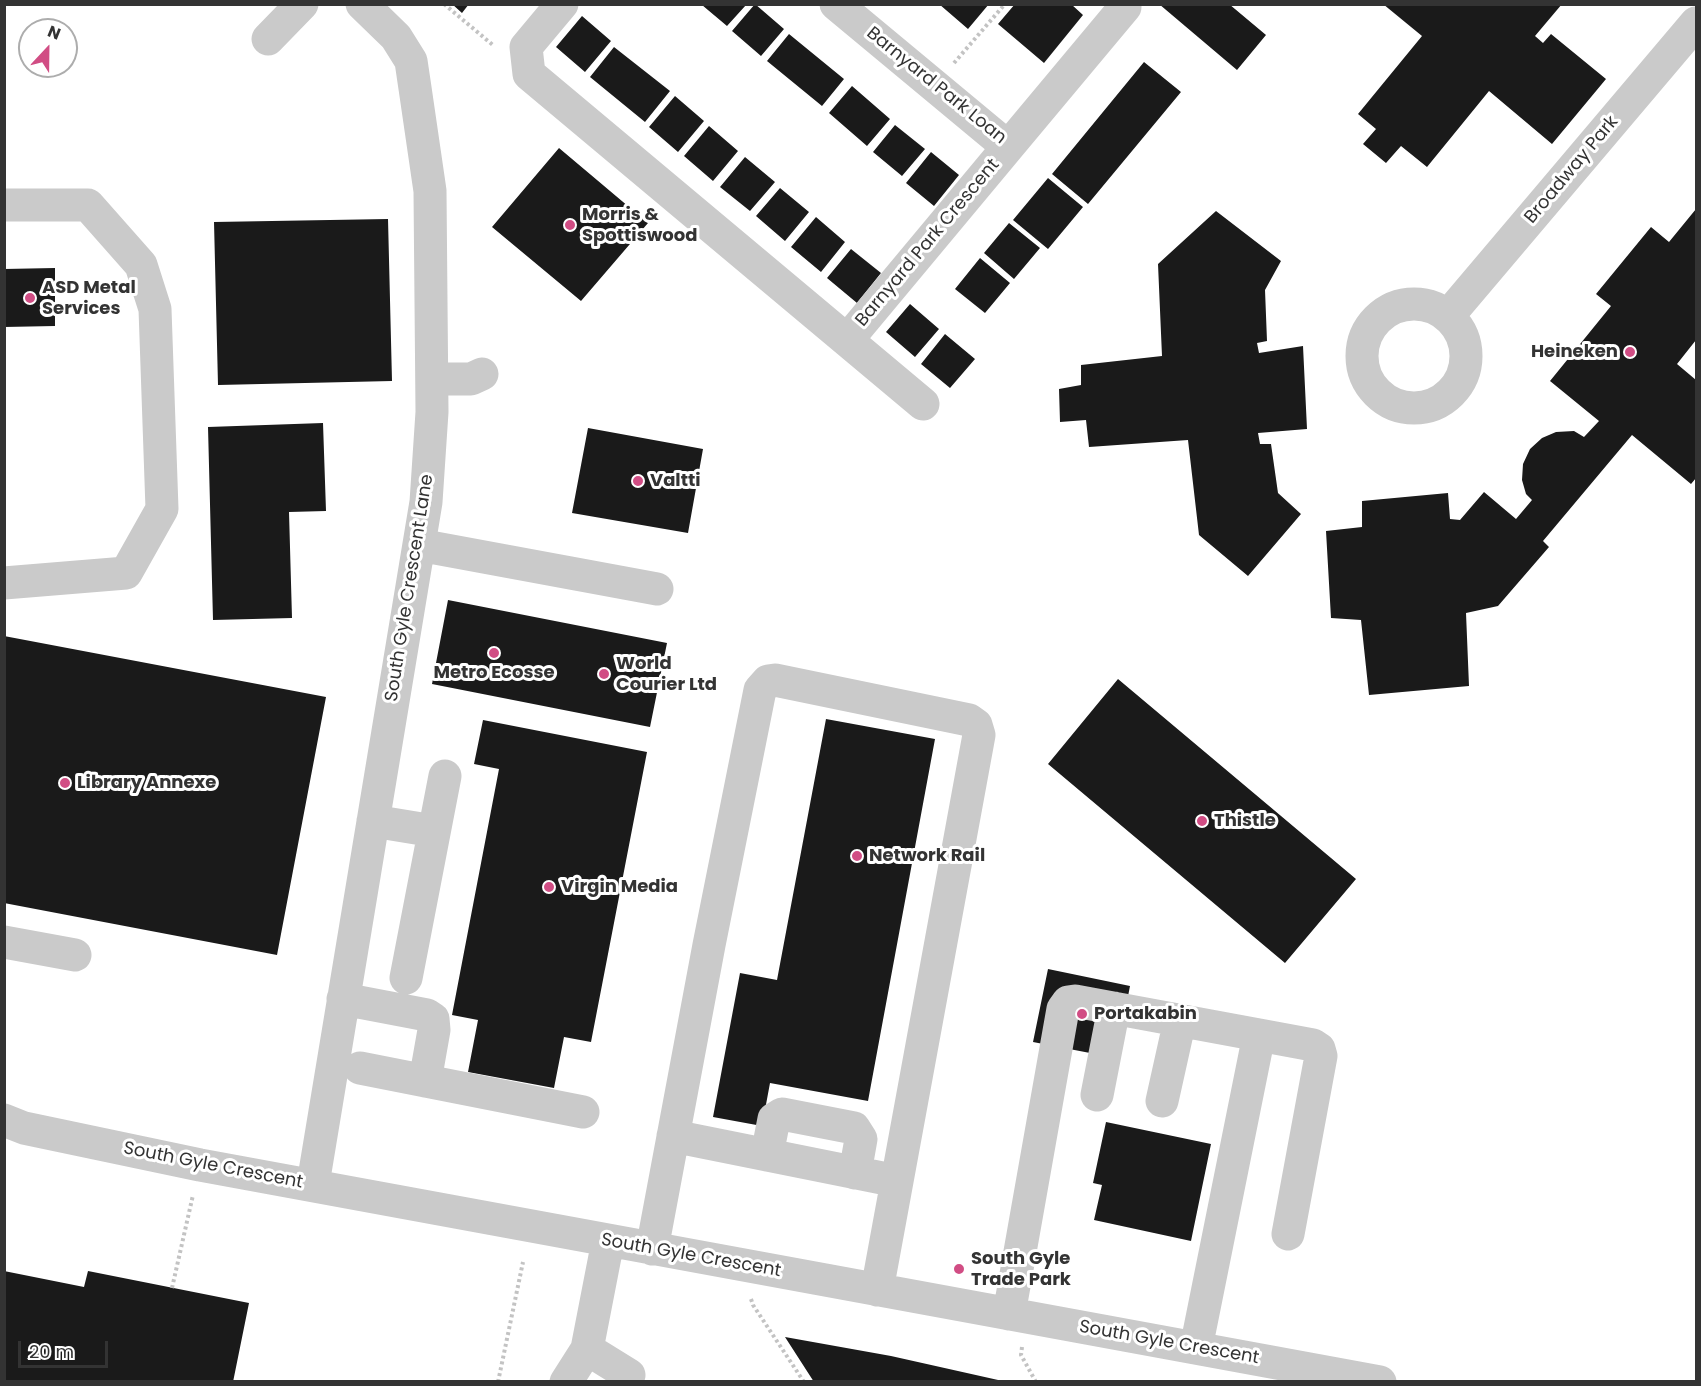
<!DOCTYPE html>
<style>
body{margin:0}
#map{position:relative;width:1701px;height:1386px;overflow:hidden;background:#fff;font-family:Poppins,sans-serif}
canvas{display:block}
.frame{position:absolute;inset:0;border:6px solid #333;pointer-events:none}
.north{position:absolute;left:18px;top:18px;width:60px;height:60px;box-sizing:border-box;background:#fff;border:2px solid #adadad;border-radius:50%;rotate:22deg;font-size:16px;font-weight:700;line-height:24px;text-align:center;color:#333}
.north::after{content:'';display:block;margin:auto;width:21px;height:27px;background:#d14d84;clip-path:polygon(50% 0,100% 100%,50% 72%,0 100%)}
.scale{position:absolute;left:18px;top:1341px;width:90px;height:27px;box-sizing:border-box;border:3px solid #333;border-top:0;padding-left:8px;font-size:18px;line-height:21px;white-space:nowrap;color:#333;-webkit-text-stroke:4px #fff;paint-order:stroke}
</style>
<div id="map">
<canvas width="1701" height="1386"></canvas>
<div class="frame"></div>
<div class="north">N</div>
<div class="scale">20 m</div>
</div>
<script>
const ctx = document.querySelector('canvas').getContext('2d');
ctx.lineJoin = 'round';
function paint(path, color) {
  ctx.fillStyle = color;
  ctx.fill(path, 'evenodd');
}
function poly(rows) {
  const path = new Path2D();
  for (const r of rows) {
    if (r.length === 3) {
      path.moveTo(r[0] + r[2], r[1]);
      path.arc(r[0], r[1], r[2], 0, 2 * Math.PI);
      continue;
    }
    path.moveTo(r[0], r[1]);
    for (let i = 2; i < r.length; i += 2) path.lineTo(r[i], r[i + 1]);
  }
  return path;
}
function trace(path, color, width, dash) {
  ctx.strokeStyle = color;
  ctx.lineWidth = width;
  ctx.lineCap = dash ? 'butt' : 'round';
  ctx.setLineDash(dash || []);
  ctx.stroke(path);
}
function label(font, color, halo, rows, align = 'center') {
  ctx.font = font + ' Poppins,sans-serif';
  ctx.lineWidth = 6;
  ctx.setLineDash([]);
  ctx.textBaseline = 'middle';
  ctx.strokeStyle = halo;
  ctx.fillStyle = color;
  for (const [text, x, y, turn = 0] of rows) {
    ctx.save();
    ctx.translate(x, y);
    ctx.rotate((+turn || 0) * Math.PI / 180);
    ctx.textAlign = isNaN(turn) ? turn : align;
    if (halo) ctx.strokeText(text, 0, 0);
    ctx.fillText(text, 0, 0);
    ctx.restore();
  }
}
const building = poly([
 [452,4,469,4,462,13],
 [755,4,784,29,761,56,732,31],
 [939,4,989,4,968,29],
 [1015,4,1071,4,1083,15,1044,63,998,24],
 [1159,4,1229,4,1266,35,1237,70],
 [1383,4,1562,4,1535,36,1543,43,1551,34,1606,79,1552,144,1489,91,1427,167,1401,146,1386,163,1363,144,1376,129,1358,114,1422,36],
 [702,5,746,5,727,26],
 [582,16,611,41,585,72,556,47],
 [789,34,844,79,822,106,767,61],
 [614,47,670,91,645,122,590,77],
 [1144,62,1181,92,1088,204,1052,174],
 [852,86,890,119,867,146,829,113],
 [675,96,704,121,678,152,649,127],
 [895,125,925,149,902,176,873,152],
 [709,126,738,151,713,181,684,156],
 [559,148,648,223,581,301,492,227],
 [931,152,959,175,934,206,906,183],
 [745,157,775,182,750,211,720,187],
 [1048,178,1083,207,1048,249,1013,220],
 [780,188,809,212,785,241,756,216],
 [1696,209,1696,340,1677,364,1696,380,1696,478,1691,484,1632,435,1543,541,1549,547,1498,606,1466,613,1469,686,1369,695,1361,620,1331,618,1326,531,1362,527,1362,501,1448,493,1450,519,1460,520,1484,492,1516,519,1532,500,1526,494,1522,480,1523,464,1530,449,1542,438,1556,432,1574,431,1584,437,1599,421,1550,381,1611,306,1596,294,1651,227,1669,242],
 [1216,211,1281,261,1265,290,1267,341,1257,343,1259,353,1303,346,1307,429,1258,433,1260,444,1271,444,1278,493,1301,514,1248,576,1199,535,1188,440,1089,447,1086,420,1060,422,1059,389,1081,385,1081,365,1162,356,1158,264],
 [816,217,845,242,821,272,791,247],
 [388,219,392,381,218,385,214,222],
 [1009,223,1040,248,1014,279,984,253],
 [851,249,881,273,857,303,827,278],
 [980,258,1010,283,985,313,955,289],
 [55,268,55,326,4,327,4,269],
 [910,304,939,329,915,357,886,332],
 [945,334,975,359,950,388,921,364],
 [323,423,326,511,289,512,292,618,213,620,208,427],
 [588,428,703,449,688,533,572,513],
 [448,600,667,643,650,727,432,684],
 [4,636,326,697,277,955,4,903],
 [1118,679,1356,879,1285,963,1048,764],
 [826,719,935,739,868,1101,770,1083,762,1126,713,1117,740,973,777,980],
 [483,720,647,752,591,1042,564,1037,554,1088,468,1072,478,1020,452,1015,499,769,474,764],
 [1048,969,1130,986,1116,1058,1033,1042],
 [1106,1122,1211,1144,1191,1241,1094,1220,1102,1185,1093,1183],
 [4,1271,84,1287,88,1271,249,1303,233,1382,4,1382],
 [785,1337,891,1356,1007,1382,814,1382]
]);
const path = poly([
 [444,4,494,46],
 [954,63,1005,4],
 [172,1288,193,1195],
 [751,1299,753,1305,804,1382],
 [1022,1347,1021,1355,1036,1382],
 [498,1382,523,1262]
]);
const minor = poly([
 [562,4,526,47,529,74,923,404],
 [836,4,1008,147,1125,7,1122,4],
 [268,39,302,4],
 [4,205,88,205,141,265,155,309,162,509,126,573,4,583],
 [1414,356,52],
 [1448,316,1696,23],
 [848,339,1008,147],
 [432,379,471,379,482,374],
 [419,545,657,589],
 [373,821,434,831],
 [4,942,75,955],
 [406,978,445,776],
 [343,999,427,1015,433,1019,434,1030,425,1081],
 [1259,1035,1313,1045,1319,1049,1321,1056,1288,1234],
 [360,1068,583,1112],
 [1097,1095,1114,1008],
 [1162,1101,1180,1020],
 [4,1120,24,1128,200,1165,1380,1382],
 [673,1136,897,1181],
 [767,1155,774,1119,782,1114,854,1128,861,1139,855,1173],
 [313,1184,426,502,432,412,430,191,415,88,411,61,396,37,362,4],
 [652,1249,709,945,760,690,768,681,775,680,969,720,976,725,979,735,877,1290],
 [1009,1314,1063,1009,1068,1002,1075,1001,1259,1035,1196,1348],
 [587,1349,629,1375],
 [566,1382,587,1349,608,1241]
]);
const markers = [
 [570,225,6,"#d14d84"],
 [30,298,6,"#d14d84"],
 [1630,352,6,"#d14d84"],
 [638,481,6,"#d14d84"],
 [494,653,6,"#d14d84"],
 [604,674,6,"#d14d84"],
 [65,783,6,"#d14d84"],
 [1202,821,6,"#d14d84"],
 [857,856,6,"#d14d84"],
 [549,887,6,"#d14d84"],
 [1082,1014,6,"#d14d84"],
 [959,1269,6,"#d14d84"]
];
const streetNames = [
 ["Barnyard Park Loan",936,86,39],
 ["Broadway Park",1572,170,-50],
 ["Barnyard Park Crescent",928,243,-50],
 ["South Gyle Crescent Lane",410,588,-81],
 ["South Gyle Crescent",213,1166,11],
 ["South Gyle Crescent",691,1256,10],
 ["South Gyle Crescent",1169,1343,10]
];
const poiNames = [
 ["Morris &",582,215],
 ["Spottiswood",582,236],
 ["ASD Metal",42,288],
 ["Services",42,309],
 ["Heineken",1618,352,"right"],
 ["Valtti",650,481],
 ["World",616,664],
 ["Courier Ltd",616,685],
 ["Metro Ecosse",494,673,"center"],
 ["Library Annexe",77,783],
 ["Thistle",1214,821],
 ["Network Rail",869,856],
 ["Virgin Media",561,887],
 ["Portakabin",1094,1014],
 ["South Gyle",971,1259],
 ["Trade Park",971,1280]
];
paint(building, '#1a1a1a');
trace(path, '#c3c3c3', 4, [3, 3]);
trace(minor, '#cacaca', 33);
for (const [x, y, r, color] of markers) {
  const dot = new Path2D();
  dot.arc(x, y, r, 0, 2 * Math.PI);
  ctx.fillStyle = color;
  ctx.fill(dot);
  trace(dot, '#fff', 2);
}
label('18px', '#333', '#fff', streetNames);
label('bold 18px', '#333', '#fff', poiNames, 'left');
</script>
